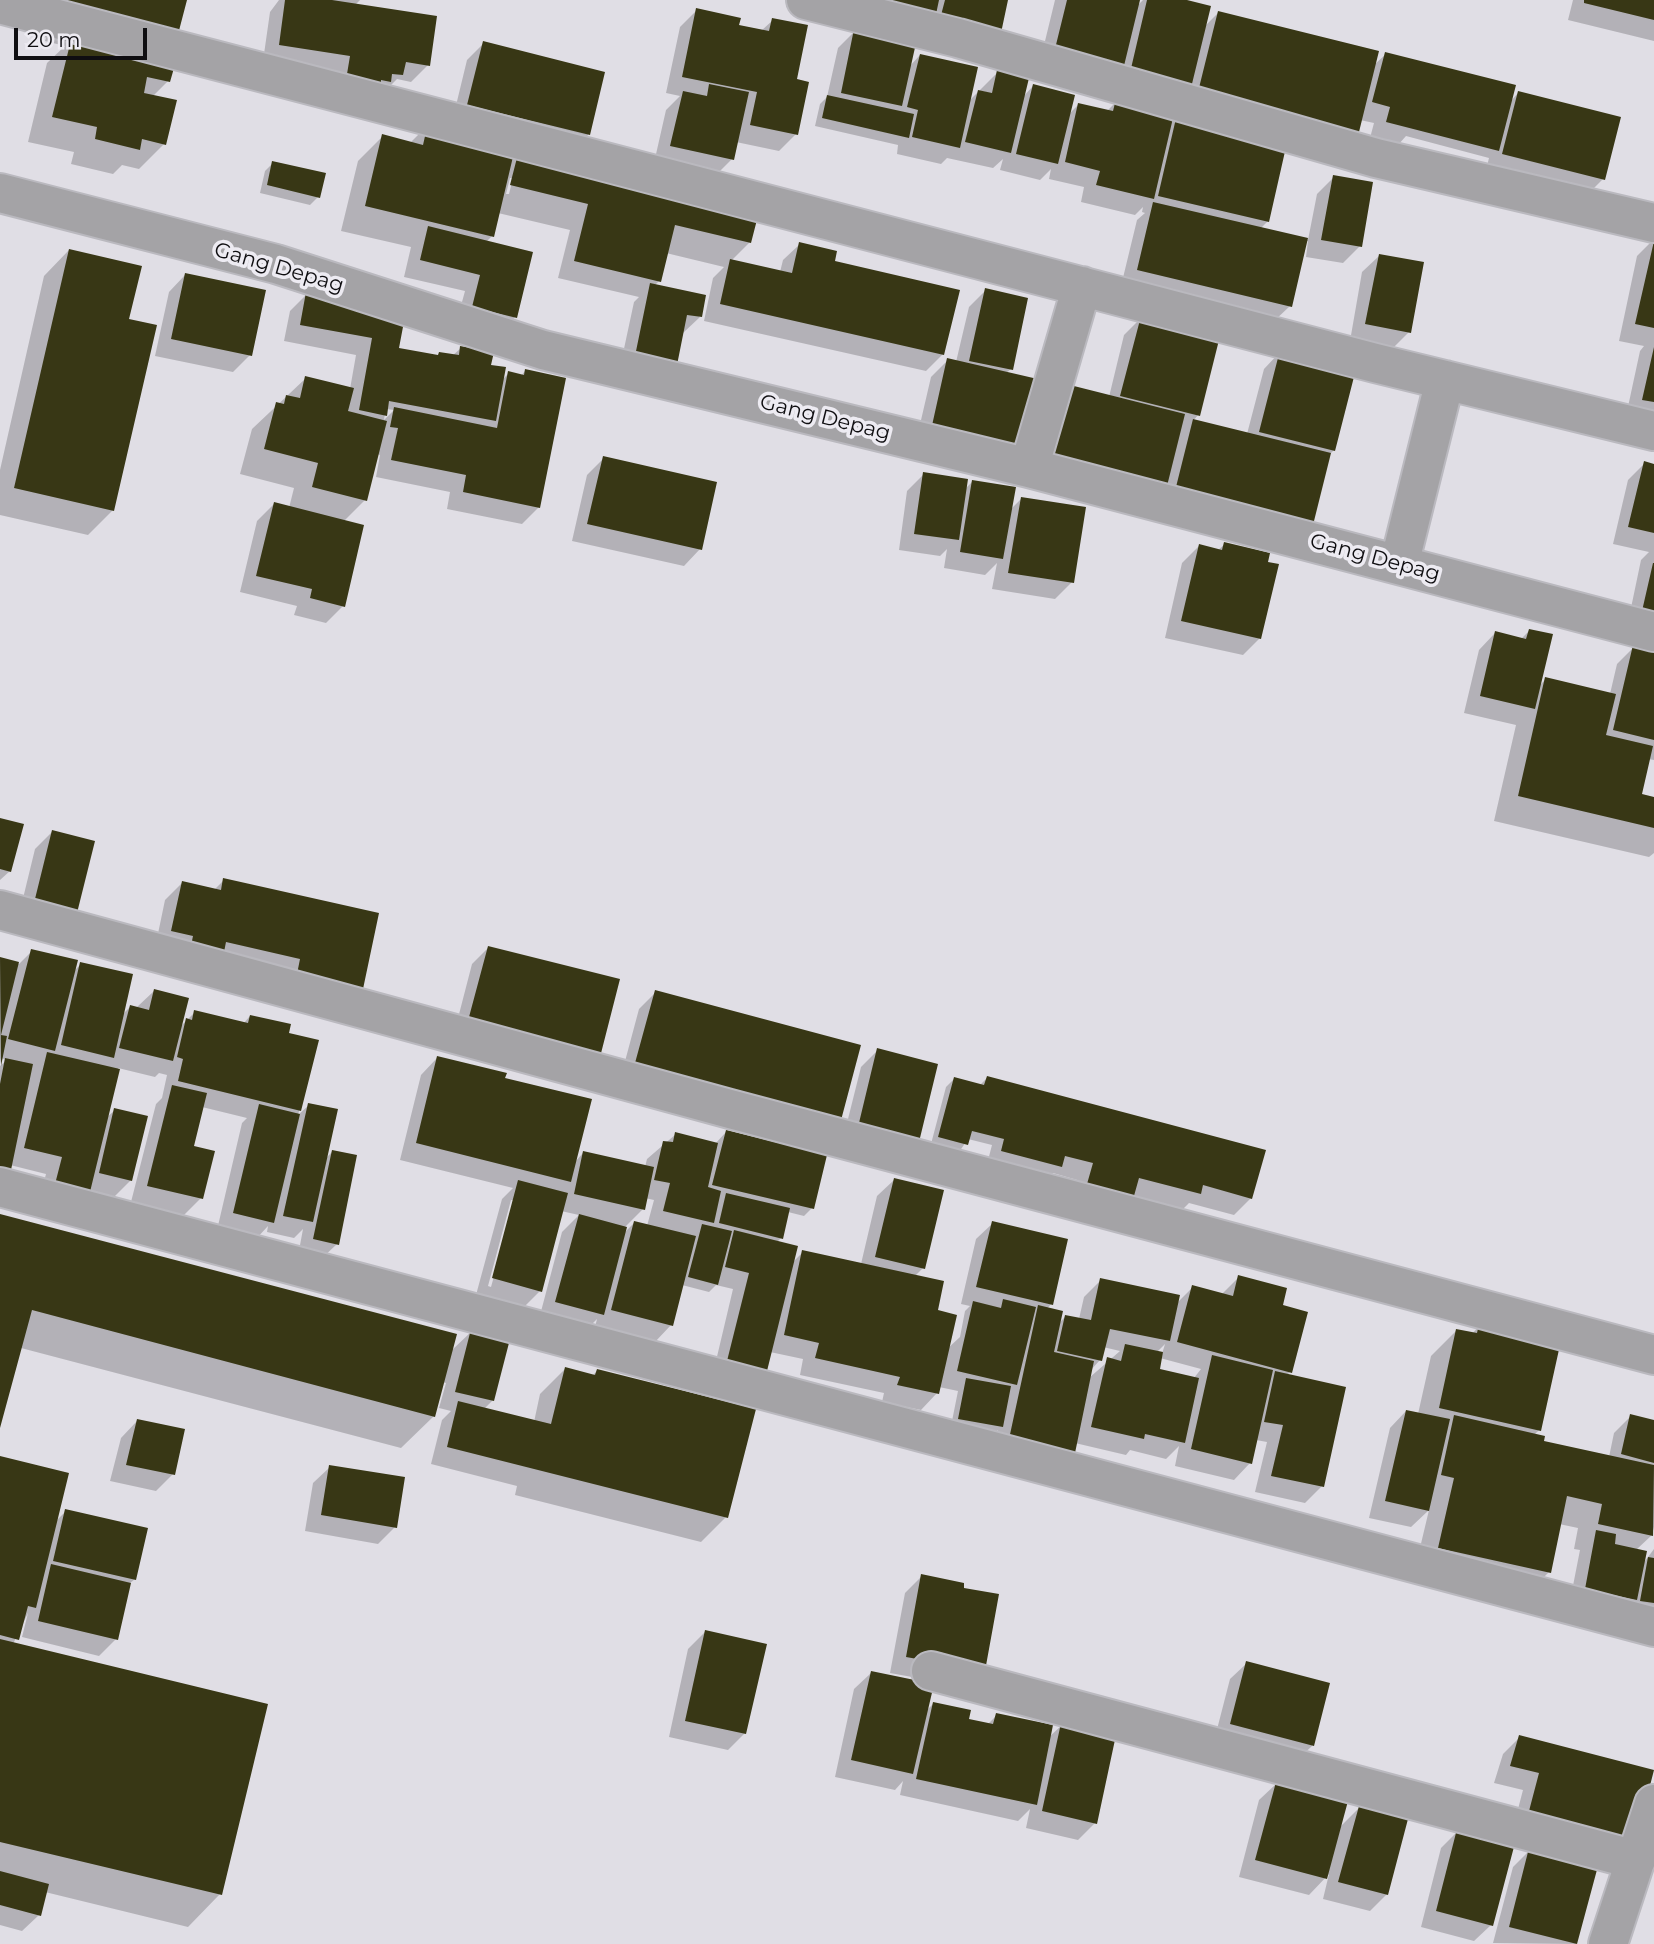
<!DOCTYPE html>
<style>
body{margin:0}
#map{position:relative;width:1654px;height:1944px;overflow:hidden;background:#e0dee5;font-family:Montserrat,sans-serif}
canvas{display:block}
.scale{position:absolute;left:14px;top:28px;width:133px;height:32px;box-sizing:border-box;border:4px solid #0f0e11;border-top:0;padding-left:9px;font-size:21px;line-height:24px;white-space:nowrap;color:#0f0e11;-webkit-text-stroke:5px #edebf2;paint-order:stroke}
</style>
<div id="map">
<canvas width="1654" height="1944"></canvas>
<div class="scale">20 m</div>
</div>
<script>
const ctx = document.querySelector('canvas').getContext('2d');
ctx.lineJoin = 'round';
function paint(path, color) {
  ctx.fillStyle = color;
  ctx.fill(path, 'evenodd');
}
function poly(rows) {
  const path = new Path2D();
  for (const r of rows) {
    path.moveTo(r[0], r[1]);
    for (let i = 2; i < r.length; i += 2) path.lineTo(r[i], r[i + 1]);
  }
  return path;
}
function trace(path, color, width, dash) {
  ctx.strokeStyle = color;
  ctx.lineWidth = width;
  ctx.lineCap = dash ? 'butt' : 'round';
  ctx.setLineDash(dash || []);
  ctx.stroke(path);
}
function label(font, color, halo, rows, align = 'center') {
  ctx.font = font + ' Montserrat,sans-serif';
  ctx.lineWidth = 7;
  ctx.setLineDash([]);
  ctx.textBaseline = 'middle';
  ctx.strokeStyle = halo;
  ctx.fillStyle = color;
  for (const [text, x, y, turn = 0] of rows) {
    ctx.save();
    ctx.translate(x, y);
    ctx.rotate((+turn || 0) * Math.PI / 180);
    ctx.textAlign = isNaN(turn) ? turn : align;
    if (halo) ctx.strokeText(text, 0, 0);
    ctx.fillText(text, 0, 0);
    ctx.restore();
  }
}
const shadow = poly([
 [185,0,168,81,153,96,164,144,139,169,122,165,113,174,71,164,74,152,28,142,47,63,65,46,45,41,48,31],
 [279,0,360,0,355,5,428,65,411,82,397,79,385,91,263,61,270,12],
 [787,0,1007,0,983,49,786,7],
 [1055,0,1138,0,1136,7,1143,0,1179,0,1204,27,1218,13,1374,65,1386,54,1511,101,1518,93,1603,179,1586,196,1486,170,1489,158,1406,136,1398,145,1370,138,1374,123,1360,120,1037,74],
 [1573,0,1654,0,1654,41,1568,20],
 [697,10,737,26,761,31,773,20,796,134,779,151,736,142,732,159,715,176,654,163,666,110,680,96,666,93,680,27],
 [855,31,909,67,920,55,968,102,998,72,1023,97,1033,86,1068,115,1079,104,1107,111,1117,101,1170,124,1178,116,1268,221,1260,229,1308,240,1317,194,1334,177,1360,246,1343,263,1306,257,1308,241,1305,241,1290,306,1273,322,1121,286,1137,220,1145,213,1142,212,1143,207,1135,215,1081,202,1084,187,1049,179,1051,169,1040,180,1000,170,1003,159,993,168,947,158,941,164,897,154,898,145,815,126,820,104,827,97,838,48],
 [484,43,603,73,588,135,571,151,452,122,467,60],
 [428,125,511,160,519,152,750,242,731,261,780,272,783,260,800,244,832,263,943,354,926,371,704,321,713,278,724,267,666,253,659,281,654,286,700,317,683,333,619,372,634,302,639,297,558,278,570,230,498,213,492,236,486,242,515,317,499,334,456,324,465,291,404,277,411,247,341,231,358,161,383,136,410,143],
 [510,178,513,178,509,194,506,194],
 [273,163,318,197,310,205,260,193,265,171],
 [1654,239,1654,422,1626,416,1640,351,1644,346,1619,341,1637,256],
 [69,250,127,320,113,510,88,535,0,515,0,470,44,276],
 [1379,256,1409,332,1392,349,1350,341,1362,272],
 [185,275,250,355,233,372,155,356,169,292],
 [986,290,1011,369,915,446,931,377,948,360,956,362,969,307],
 [307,294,397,350,437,357,452,356,461,348,489,366,502,380,509,373,521,376,525,371,539,507,522,524,447,509,450,492,376,477,380,455,377,454,365,500,344,521,343,606,326,623,294,615,297,606,240,592,257,521,274,504,289,508,294,488,240,474,252,429,306,378,350,389,356,355,284,341,290,311],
 [386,409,394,410,384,420,385,413],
 [1141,318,1198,415,1193,421,1247,434,1264,369,1280,352,1334,450,1328,456,1151,516,1109,397,1124,335],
 [604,458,700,549,684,566,572,541,587,475],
 [1645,463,1654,465,1654,633,1627,627,1641,560,1649,552,1613,544,1628,480],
 [924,474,965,489,972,482,1010,510,1021,499,1072,582,1055,599,992,589,997,563,985,575,944,568,947,549,940,556,899,550,907,491],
 [1225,544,1260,638,1243,655,1165,638,1182,563,1199,546,1217,551],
 [1530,630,1539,686,1546,679,1610,694,1617,664,1634,647,1654,652,1654,760,1648,759,1640,796,1654,799,1654,853,1649,857,1494,821,1516,725,1464,713,1479,650,1495,633,1521,639],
 [0,820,10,871,0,880],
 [52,832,93,842,17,923,35,849],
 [224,880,361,988,155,948,165,900,182,883,214,890],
 [488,948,579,1081,450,1049,472,964],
 [32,951,73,972,81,964,122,1015,130,1007,136,1008,154,991,180,1027,195,1012,243,1024,250,1016,287,1034,317,1041,298,1115,309,1105,325,1159,332,1152,337,1244,320,1260,298,1256,303,1229,294,1238,267,1232,268,1226,256,1239,217,1230,242,1123,247,1118,202,1107,192,1148,201,1198,184,1215,131,1202,156,1104,162,1098,167,1075,159,1073,155,1077,118,1068,106,1118,115,1110,131,1180,114,1197,89,1191,38,1205,46,1174,10,1165,0,1178,0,1066,7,1060,1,1058,0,1063,0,959,19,964],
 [656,992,838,1123,620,1080,639,1009],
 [878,1050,918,1141,842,1143,861,1067],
 [437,1058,503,1079,575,1162,583,1153,645,1167,647,1159,676,1134,715,1144,726,1132,812,1208,804,1216,788,1212,781,1238,776,1243,793,1262,803,1252,861,1264,877,1196,894,1180,923,1268,915,1276,936,1311,947,1349,960,1337,965,1311,970,1306,961,1304,976,1239,993,1223,1051,1304,1047,1309,1058,1324,1066,1316,1079,1319,1084,1297,1101,1280,1176,1304,1193,1287,1221,1295,1239,1277,1280,1306,1290,1372,1287,1375,1322,1486,1305,1503,1255,1492,1267,1442,1256,1440,1250,1463,1234,1480,1175,1466,1179,1446,1166,1459,1130,1450,1126,1455,1075,1443,993,1455,998,1430,994,1434,951,1426,958,1391,939,1387,937,1393,921,1410,882,1402,884,1393,800,1375,803,1359,770,1352,711,1382,733,1289,716,1285,709,1292,682,1285,671,1325,655,1342,595,1327,597,1319,585,1331,539,1319,562,1232,579,1215,561,1211,540,1291,523,1308,476,1295,502,1199,513,1188,400,1160,421,1075],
 [645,1198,654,1200,647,1226,634,1223,623,1234,625,1227,643,1209],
 [511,1200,515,1200,491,1287,488,1286],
 [1165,1344,1162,1354,1156,1353],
 [1103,1347,1120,1351,1089,1378,1090,1371,1100,1360],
 [1160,1358,1201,1369,1194,1378,1158,1370],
 [988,1077,1251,1198,1234,1215,1189,1203,1182,1210,1070,1208,1077,1180,1053,1173,1044,1183,986,1168,992,1145,968,1139,959,1152,931,1144,946,1087,954,1079,980,1085],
 [0,1215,451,1351,472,1331,493,1400,484,1409,534,1422,540,1394,565,1369,592,1376,598,1370,726,1517,701,1542,515,1495,517,1486,431,1464,442,1420,451,1411,439,1408,446,1383,442,1382,434,1416,401,1448,21,1348,0,1425],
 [1479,1326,1539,1430,1534,1435,1542,1442,1609,1457,1614,1433,1631,1416,1654,1422,1654,1527,1652,1535,1636,1550,1642,1565,1654,1549,1654,1623,1569,1606,1580,1550,1574,1549,1578,1528,1559,1524,1549,1572,1524,1597,1414,1573,1429,1510,1411,1527,1369,1518,1390,1428,1406,1411,1418,1414,1431,1356,1456,1331,1472,1334],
 [137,1421,173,1474,156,1491,110,1481,121,1438],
 [0,1458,55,1522,66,1511,135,1579,129,1584,116,1639,99,1656,22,1637,28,1613,13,1644,220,1894,188,1927,45,1892,39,1915,22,1931,0,1925],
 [330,1467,395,1527,378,1544,305,1531,313,1483],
 [922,1576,967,1687,890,1673,905,1593],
 [705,1632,745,1733,728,1750,669,1737,688,1649],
 [1247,1663,1328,1684,1312,1746,1295,1762,1214,1741,1230,1679],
 [871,1673,925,1712,933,1704,967,1720,987,1725,997,1715,1048,1738,1062,1725,1095,1823,1078,1840,1026,1828,1030,1809,1018,1821,900,1795,903,1781,895,1790,835,1777,854,1689],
 [1520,1737,1653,1772,1618,1856,1513,1828,1523,1790,1494,1783,1503,1754],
 [1276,1784,1338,1829,1359,1808,1387,1894,1370,1911,1323,1899,1329,1874,1309,1895,1239,1877,1259,1800],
 [1458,1831,1491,1925,1474,1941,1421,1927,1441,1848],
 [1530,1850,1596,1867,1576,1944,1493,1943,1513,1867]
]);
const building = poly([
 [3,0,187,0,176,42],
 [285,0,332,0,437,16,430,66,406,62,403,75,392,74,391,82,381,80,381,85,346,80,350,56,279,45],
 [870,0,939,0,935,19],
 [945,0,1008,0,1001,33,940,19],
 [1067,0,1140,0,1122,74,1053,57],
 [1147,0,1187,0,1211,6,1190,92,1129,77],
 [1584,0,1654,0,1654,20,1584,3],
 [696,8,741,18,739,25,769,31,772,18,808,25,797,79,809,82,798,135,750,125,757,92,682,77],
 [1218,11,1379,51,1358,136,1197,96],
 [854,29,916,43,902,106,841,93],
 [72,36,176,61,170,82,147,77,144,93,177,100,166,145,142,139,140,150,95,139,97,127,52,117],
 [483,41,605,72,590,135,467,105],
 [1385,52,1516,85,1499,151,1386,122,1390,107,1372,102],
 [920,54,978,67,960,148,912,137,918,110,907,107],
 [997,70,1029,78,1011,153,965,142,978,90,992,93],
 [709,84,749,92,734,160,670,146,683,91,707,96],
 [1033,84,1075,95,1058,164,1016,154],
 [1518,91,1621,117,1605,180,1502,154],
 [827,95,914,114,909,138,822,118],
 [1116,99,1173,118,1154,199,1096,185,1100,171,1065,162,1078,103,1113,111],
 [1177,114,1286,147,1269,222,1158,196],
 [428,123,516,144,494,237,365,206,382,134,423,145],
 [519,150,760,208,751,243,675,225,661,282,574,261,588,204,510,185],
 [272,161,326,173,320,198,267,185],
 [1333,175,1373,182,1362,247,1321,240],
 [1153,202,1308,238,1292,307,1137,270],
 [428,226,533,252,517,318,472,307,480,275,420,260],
 [1654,241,1654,328,1635,324],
 [799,242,837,251,835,261,960,290,944,355,720,304,730,259,792,273],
 [69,249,142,266,129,319,157,325,114,511,14,488],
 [1379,254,1424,262,1411,333,1365,324],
 [185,273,266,290,252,356,171,339],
 [650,283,706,295,702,317,687,315,677,365,635,356],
 [985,288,1028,298,1013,370,969,361],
 [306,292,406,311,399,348,438,355,439,352,459,355,460,346,494,352,491,365,506,367,496,421,389,401,387,416,359,410,372,338,300,325],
 [1141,316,1220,336,1200,416,1120,396],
 [1654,347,1654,402,1642,400],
 [1280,350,1356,369,1335,451,1259,432],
 [947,358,1042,380,1026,452,931,430],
 [525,369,566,378,540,508,463,492,466,475,391,460,398,428,390,427,394,407,497,428,508,371,524,375],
 [305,376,354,388,348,411,387,421,367,501,312,487,318,463,264,449,276,402,284,404,286,395,300,398],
 [1062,383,1185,414,1166,490,1044,458],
 [1193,419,1331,453,1313,525,1175,491],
 [603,456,717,482,702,550,587,524],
 [1644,461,1654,464,1654,533,1628,527],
 [923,472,968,479,959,540,914,534],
 [972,480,1016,487,1003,559,960,552],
 [1021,497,1086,507,1074,583,1008,573],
 [274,502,364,525,345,607,310,598,312,589,256,576],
 [1224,542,1270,553,1268,562,1279,564,1261,639,1181,621,1199,544,1222,550],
 [1653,563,1654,563,1654,613,1642,611],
 [1529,629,1553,634,1535,709,1480,696,1495,631,1526,639],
 [1633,645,1654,650,1654,740,1613,730],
 [1545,677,1616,694,1606,735,1653,746,1642,794,1654,797,1654,828,1518,796],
 [0,818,24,824,11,872,0,869],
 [52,830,95,841,76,917,33,907],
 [223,878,379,913,363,989,297,974,300,959,226,942,222,962,189,955,193,936,171,931,182,881,221,890],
 [488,946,620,979,598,1065,465,1032],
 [31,949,78,960,55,1051,8,1039],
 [0,957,19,962,1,1035,7,1036,1,1066],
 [80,962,133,974,114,1058,61,1045],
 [154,989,189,998,173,1061,119,1048,130,1005,149,1010],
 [655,990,861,1045,840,1124,804,1115,806,1109,635,1063],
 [194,1010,248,1023,250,1015,291,1024,289,1033,319,1040,301,1111,178,1081,183,1059,177,1057,186,1018,192,1020],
 [877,1048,938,1064,919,1142,858,1127],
 [47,1052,120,1069,89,1196,54,1188,62,1157,24,1148],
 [437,1056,507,1073,505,1078,592,1099,571,1182,416,1143],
 [5,1058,33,1064,11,1170,0,1167,0,1084],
 [987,1076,1266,1150,1252,1199,1203,1185,1201,1194,1139,1178,1132,1203,1085,1191,1093,1163,1065,1156,1062,1167,1001,1151,1004,1139,972,1131,968,1145,938,1137,954,1077,984,1085],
 [172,1085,207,1093,194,1146,215,1151,203,1199,147,1186],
 [308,1103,338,1109,313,1222,283,1216],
 [259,1104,300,1114,274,1223,233,1213],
 [114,1108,148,1116,132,1181,99,1173],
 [726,1130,827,1155,814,1209,712,1185],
 [675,1132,718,1143,708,1187,721,1191,714,1223,663,1211,670,1183,654,1180,663,1141,673,1142],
 [332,1150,357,1155,339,1245,313,1239],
 [583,1151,654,1167,645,1210,574,1194],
 [894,1178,944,1190,925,1269,875,1257],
 [518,1180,568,1193,542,1292,492,1278],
 [726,1193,790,1208,783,1239,719,1223],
 [0,1214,457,1334,435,1417,32,1310,0,1428],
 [579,1214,627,1227,604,1315,555,1302],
 [634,1221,696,1236,673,1326,611,1310],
 [992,1221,1068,1239,1053,1305,976,1287],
 [702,1224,732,1231,718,1285,688,1277],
 [734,1230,798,1246,766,1375,726,1365,749,1273,725,1267],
 [802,1250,944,1281,938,1310,957,1315,939,1394,897,1385,900,1377,815,1358,819,1343,784,1335],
 [1238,1275,1287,1288,1283,1305,1308,1312,1292,1373,1177,1342,1192,1285,1233,1296],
 [1100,1278,1180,1295,1170,1341,1110,1329,1102,1361,1057,1351,1065,1315,1091,1320],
 [1003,1299,1036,1307,1017,1385,957,1371,973,1301,1001,1308],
 [1038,1305,1063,1311,1054,1352,1094,1361,1075,1453,1009,1439],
 [1479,1324,1560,1345,1541,1431,1439,1408,1456,1329,1477,1333],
 [471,1329,510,1339,494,1401,455,1392],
 [1125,1344,1163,1352,1160,1369,1199,1378,1185,1443,1145,1434,1144,1439,1091,1427,1107,1357,1121,1361],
 [1212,1355,1273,1370,1252,1464,1191,1449],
 [565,1367,595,1375,597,1369,756,1409,728,1518,447,1447,458,1401,551,1424],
 [1275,1371,1346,1387,1324,1487,1271,1476,1283,1425,1264,1422],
 [966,1378,1011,1386,1003,1427,958,1419],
 [1406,1410,1450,1419,1429,1511,1385,1501],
 [1630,1414,1654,1420,1654,1463,1621,1454],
 [1454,1415,1545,1436,1544,1441,1654,1465,1653,1536,1598,1524,1602,1504,1567,1496,1551,1573,1438,1548,1454,1478,1441,1475],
 [137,1419,185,1429,175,1475,126,1465],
 [0,1456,69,1473,36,1608,28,1606,19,1640,0,1635],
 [329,1465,405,1477,397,1528,321,1515],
 [65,1509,148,1528,136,1580,53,1561],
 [1596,1530,1616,1534,1615,1544,1647,1551,1637,1600,1585,1589],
 [1648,1557,1654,1558,1654,1603,1640,1601],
 [51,1564,131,1583,118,1640,38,1621],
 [921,1574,964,1583,964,1588,999,1594,985,1671,906,1657],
 [705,1630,767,1644,746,1734,685,1721],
 [0,1639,268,1704,222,1895,0,1842],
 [1246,1661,1330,1683,1314,1746,1230,1724],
 [871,1671,934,1684,913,1774,851,1760],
 [933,1702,971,1710,969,1719,993,1724,996,1713,1053,1725,1037,1805,916,1779],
 [1061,1723,1116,1735,1097,1824,1042,1811],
 [1519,1735,1654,1770,1636,1840,1529,1811,1539,1773,1510,1766],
 [1276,1782,1348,1801,1327,1879,1255,1860],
 [1359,1806,1408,1819,1388,1895,1338,1882],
 [1457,1829,1515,1843,1493,1926,1436,1911],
 [1529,1848,1598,1866,1577,1944,1509,1927],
 [0,1871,49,1884,41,1916,0,1905]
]);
const minor = poly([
 [806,0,958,38,1376,158,1654,223],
 [0,4,1375,363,1654,431],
 [0,193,276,264,543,350,1029,468,1654,632],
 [1029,468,1082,286],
 [1399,565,1445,380],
 [0,910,730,1109,1654,1355],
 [0,1187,1654,1627],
 [931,1671,1636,1860],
 [1608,1944,1654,1804]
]);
const streetNames = [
 ["Gang Depag",279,268,16],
 ["Gang Depag",825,418,14],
 ["Gang Depag",1375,558,15]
];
paint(shadow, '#0003');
paint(building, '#383715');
trace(minor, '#bab9bf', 42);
trace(minor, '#a4a3a6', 38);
label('21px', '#0f0e11', '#edebf2', streetNames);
</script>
